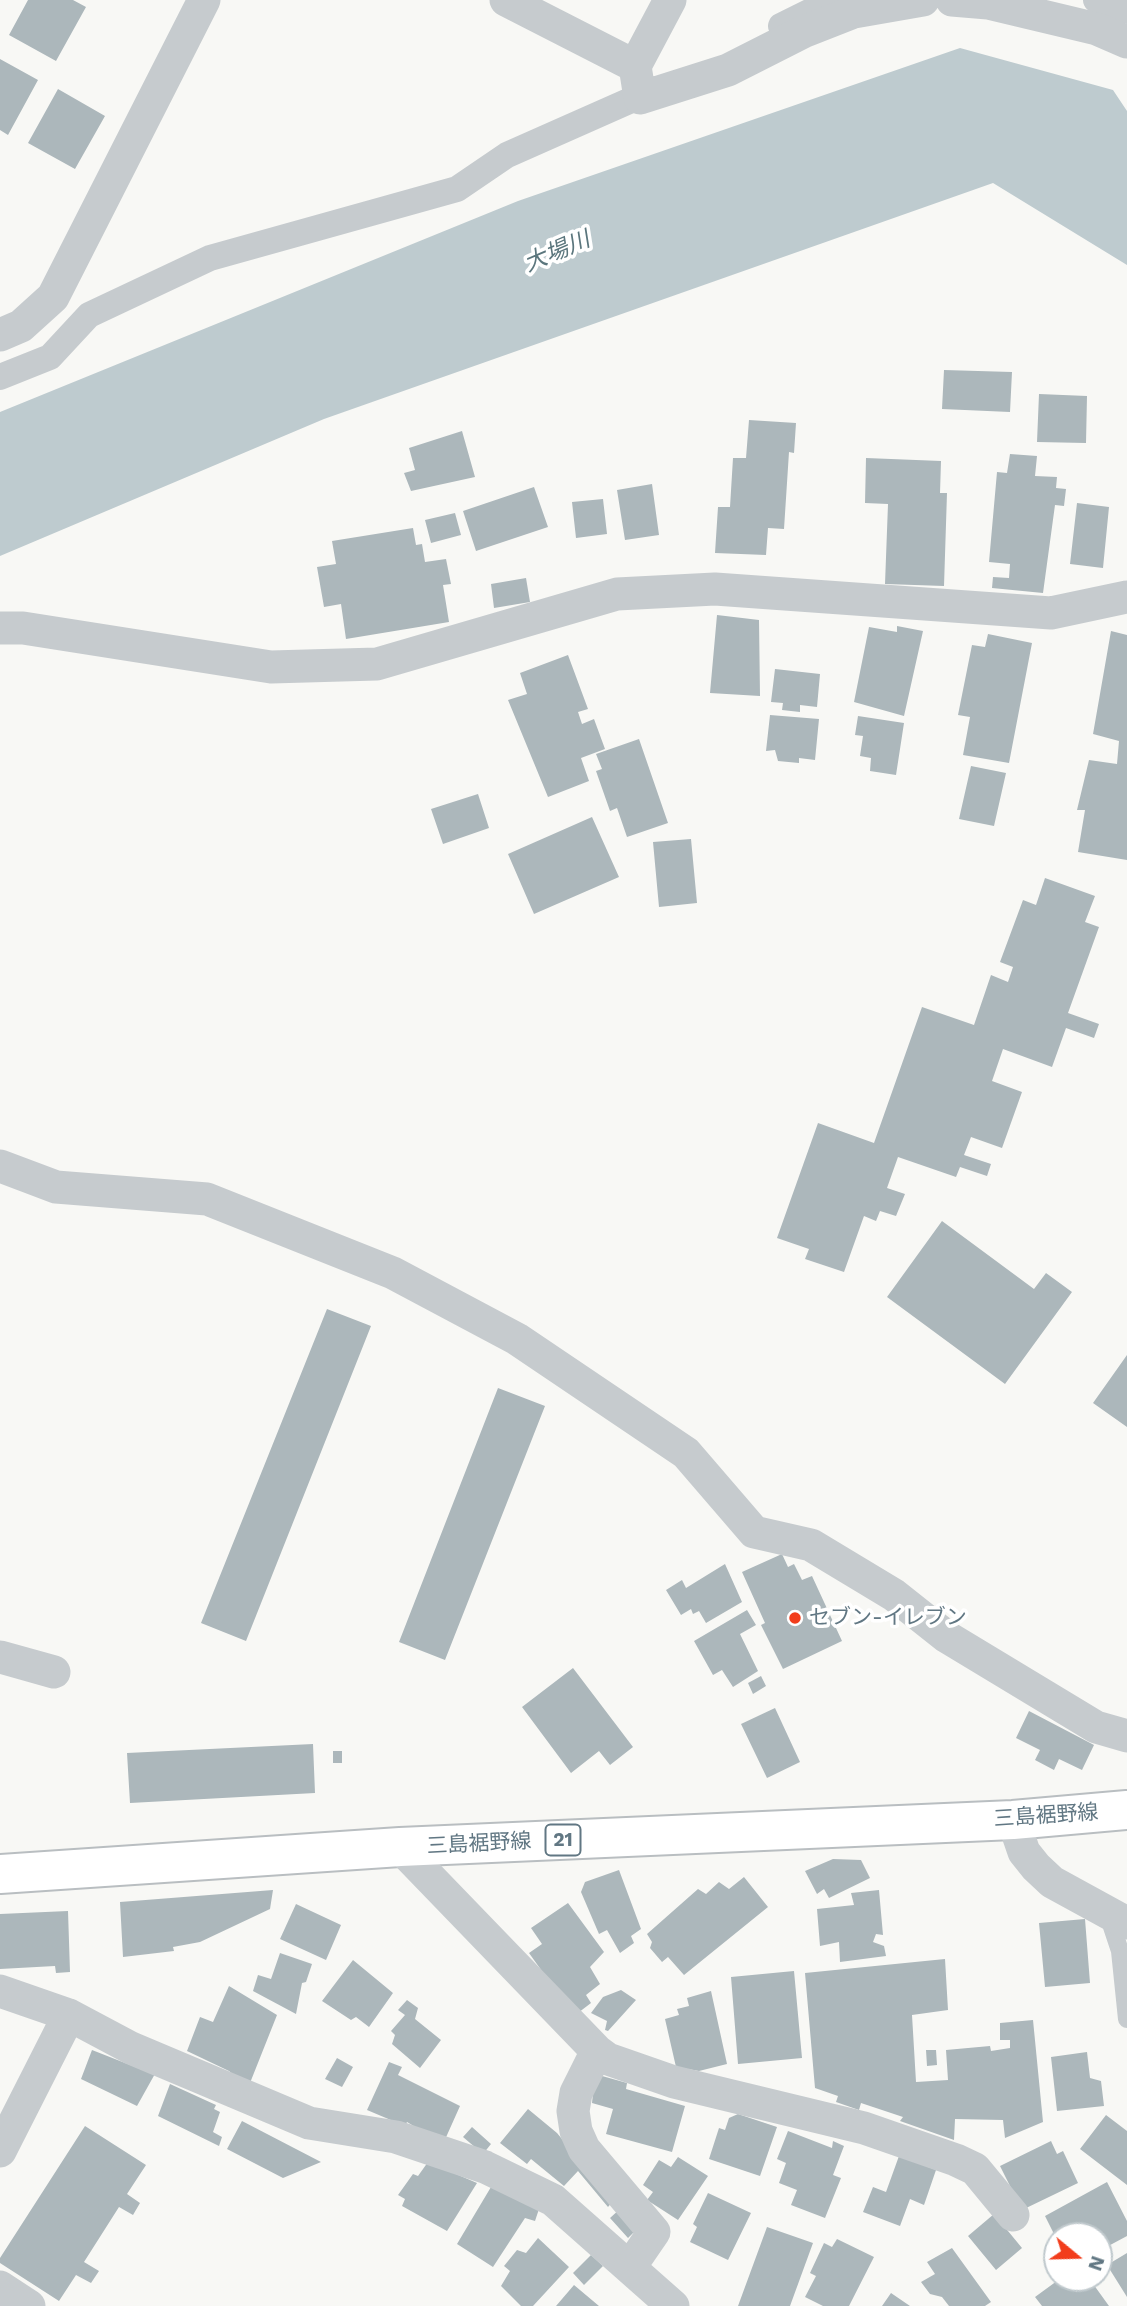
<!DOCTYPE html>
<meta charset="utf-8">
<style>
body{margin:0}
#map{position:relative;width:1127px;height:2306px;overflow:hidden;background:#f8f8f5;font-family:"Work Sans",sans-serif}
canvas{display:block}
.north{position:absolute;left:1043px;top:2222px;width:70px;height:70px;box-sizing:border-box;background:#fff;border:2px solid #c0c9cd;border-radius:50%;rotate:109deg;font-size:19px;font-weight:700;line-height:28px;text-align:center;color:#617783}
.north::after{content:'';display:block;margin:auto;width:24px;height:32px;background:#f23d1c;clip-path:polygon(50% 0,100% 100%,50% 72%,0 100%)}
</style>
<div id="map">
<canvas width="1127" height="2306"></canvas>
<div class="north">N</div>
</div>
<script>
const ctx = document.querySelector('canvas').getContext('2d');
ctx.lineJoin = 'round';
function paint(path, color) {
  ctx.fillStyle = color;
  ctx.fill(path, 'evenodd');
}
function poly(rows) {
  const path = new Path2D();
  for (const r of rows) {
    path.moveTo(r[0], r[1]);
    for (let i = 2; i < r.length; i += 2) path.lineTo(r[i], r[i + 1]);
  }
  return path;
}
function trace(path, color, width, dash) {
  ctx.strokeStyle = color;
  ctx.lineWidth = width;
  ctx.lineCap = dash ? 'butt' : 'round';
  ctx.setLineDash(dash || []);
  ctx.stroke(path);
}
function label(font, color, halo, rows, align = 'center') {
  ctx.font = font + ' "Work Sans","Noto Sans JP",sans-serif';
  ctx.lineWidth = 7;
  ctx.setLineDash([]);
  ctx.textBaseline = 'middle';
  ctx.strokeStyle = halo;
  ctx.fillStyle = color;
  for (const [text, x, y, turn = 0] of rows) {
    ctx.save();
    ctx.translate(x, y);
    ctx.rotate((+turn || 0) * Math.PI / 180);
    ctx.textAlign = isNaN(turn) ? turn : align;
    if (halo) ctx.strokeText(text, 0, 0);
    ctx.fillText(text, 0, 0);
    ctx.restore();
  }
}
const water = poly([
 [960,48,1113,90,1127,111,1127,265,993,183,324,419,0,556,0,412,518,201]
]);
const building = poly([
 [28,0,73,0,86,7,56,61,9,35],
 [0,59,38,80,8,135,0,130],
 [58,89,105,116,75,169,28,143],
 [944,370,1012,372,1010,412,942,409],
 [1039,394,1087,396,1086,443,1037,442],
 [749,420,796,423,794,453,789,452,784,529,768,528,766,555,715,553,718,507,730,507,733,458,746,458],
 [462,431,475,477,411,491,404,473,415,470,409,448],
 [1010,454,1037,456,1035,476,1057,477,1056,488,1066,489,1064,506,1055,505,1043,593,992,588,993,577,1009,578,1010,564,989,562,997,472,1007,473],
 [866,458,941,461,940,493,947,493,944,586,885,584,888,504,865,503],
 [652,484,659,535,625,540,617,490],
 [534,487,548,527,476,551,463,511],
 [603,499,607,534,576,538,572,502],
 [1077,503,1109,507,1103,568,1070,564],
 [455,513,461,535,431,543,425,520],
 [413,528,416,545,422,544,425,562,446,559,451,584,443,585,449,622,346,639,341,604,324,607,317,567,336,564,332,541],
 [526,578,530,602,494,608,491,584],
 [717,615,759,620,760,696,710,693],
 [897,626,923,631,904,716,854,702,869,627,897,632],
 [1111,631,1127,635,1127,860,1078,852,1085,810,1077,810,1089,760,1117,764,1119,741,1093,734],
 [988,634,1032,643,1009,763,963,755,970,717,958,715,972,645,985,647],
 [568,655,588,709,578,712,582,724,594,719,605,749,581,758,589,781,548,797,508,700,527,694,520,673],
 [775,669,820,674,817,707,800,705,800,712,782,710,783,703,771,702],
 [770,715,819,719,815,760,799,758,799,763,778,761,775,750,766,751],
 [858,716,904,723,896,775,870,771,871,758,860,756,863,736,855,735],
 [639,739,668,823,627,837,617,808,610,811,596,771,602,769,596,754],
 [971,766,1006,773,994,826,959,819],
 [478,794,489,828,443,844,431,809],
 [592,817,619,877,534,914,508,854],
 [691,839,697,903,659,907,653,842],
 [1045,878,1095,896,1085,922,1099,927,1068,1013,1099,1024,1094,1038,1066,1028,1052,1067,1003,1049,992,1081,1022,1092,1002,1148,971,1137,964,1155,991,1164,987,1176,960,1167,956,1177,898,1157,887,1188,905,1194,896,1216,880,1211,876,1221,864,1216,844,1272,805,1259,809,1249,777,1238,818,1123,874,1143,922,1007,974,1025,991,975,1008,982,1013,967,1000,962,1023,900,1036,905],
 [942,1221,1034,1289,1046,1273,1072,1292,1005,1384,887,1297],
 [327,1309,371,1326,246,1641,201,1623],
 [1127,1355,1127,1427,1093,1403],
 [498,1388,545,1406,445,1660,399,1642],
 [782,1554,788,1567,794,1564,802,1580,812,1576,842,1641,783,1669,761,1625,765,1623,742,1572],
 [725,1564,742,1602,706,1623,699,1611,693,1614,691,1609,681,1615,666,1590,682,1580,686,1588],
 [747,1610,756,1625,740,1634,758,1671,733,1687,722,1670,713,1675,694,1641],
 [573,1668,633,1747,610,1765,599,1751,571,1773,522,1707],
 [761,1676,766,1686,753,1694,748,1683],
 [775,1708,800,1762,767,1778,741,1724],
 [1029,1711,1094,1745,1082,1770,1059,1759,1054,1770,1035,1760,1040,1750,1016,1738],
 [313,1744,315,1793,130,1803,127,1753],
 [333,1751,342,1751,342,1763,333,1763],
 [833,1859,861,1860,870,1878,829,1898,824,1889,817,1894,805,1871],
 [619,1870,641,1929,631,1936,634,1943,620,1953,607,1930,599,1934,581,1892,585,1882],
 [744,1877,768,1907,684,1975,668,1957,662,1962,650,1948,652,1942,647,1934,698,1889,706,1894,719,1882,729,1889],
 [273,1890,270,1909,200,1942,173,1947,174,1951,123,1957,120,1902],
 [879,1890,883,1935,876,1934,873,1942,884,1946,886,1956,840,1962,839,1942,820,1946,817,1909,854,1905,851,1893],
 [568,1903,604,1952,590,1967,600,1984,586,1995,591,2003,574,2016,529,1953,542,1944,531,1928],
 [296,1904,341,1925,326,1960,280,1939],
 [68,1911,70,1972,56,1973,55,1966,0,1969,0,1914],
 [1085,1919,1090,1983,1045,1987,1039,1923],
 [280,1953,312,1964,306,1982,302,1983,296,2014,253,1991,258,1975,271,1979],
 [945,1959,948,2010,912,2015,916,2082,948,2080,946,2050,990,2046,991,2051,1010,2048,1010,2040,1000,2040,1000,2023,1033,2020,1043,2122,1005,2138,1003,2120,955,2119,954,2140,900,2121,903,2117,861,2103,859,2110,836,2102,838,2096,815,2088,805,1973],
 [353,1960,393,1993,369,2027,356,2017,351,2020,322,2001],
 [794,1971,802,2058,738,2064,731,1977],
 [229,1986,277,2015,248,2088,229,2071,187,2051,200,2017,213,2022],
 [621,1990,636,2000,608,2031,605,2030,607,2021,591,2013,603,1997],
 [711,1991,727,2064,699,2071,676,2067,665,2019,679,2015,677,2009,689,2006,687,1998],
 [407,2000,418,2008,415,2019,441,2040,420,2068,392,2044,395,2035,391,2031,405,2015,398,2010],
 [92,2050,143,2070,156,2072,137,2106,81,2079],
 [926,2050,936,2050,937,2065,927,2066],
 [1087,2052,1090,2078,1101,2081,1104,2106,1057,2111,1051,2057],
 [337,2058,353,2067,342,2087,325,2079],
 [389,2062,402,2067,398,2075,460,2106,443,2144,407,2122,405,2126,367,2110],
 [595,2074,627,2083,626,2089,685,2106,672,2152,606,2134,613,2109,592,2103],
 [170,2084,216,2105,214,2109,220,2112,213,2132,222,2137,219,2146,158,2116],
 [528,2109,557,2133,613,2201,608,2207,578,2171,564,2186,531,2159,527,2164,500,2143],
 [738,2114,777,2127,760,2176,709,2159,719,2128,725,2130,729,2118],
 [1106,2115,1127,2131,1127,2185,1080,2149],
 [242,2121,321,2162,283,2178,227,2149],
 [85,2126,146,2165,127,2194,140,2203,133,2215,119,2207,84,2262,99,2271,91,2283,76,2275,59,2301,0,2263,0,2258],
 [472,2127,491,2144,483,2154,463,2137],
 [788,2131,832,2148,833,2141,844,2146,833,2175,841,2178,825,2218,791,2205,797,2190,779,2183,786,2163,777,2159],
 [1051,2141,1057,2154,1063,2151,1078,2183,1022,2210,1000,2166],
 [899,2156,936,2170,924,2205,910,2199,900,2226,863,2212,873,2187,886,2192],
 [678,2157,708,2176,678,2220,647,2200,653,2192,643,2185,659,2160,671,2167],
 [428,2162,477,2183,447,2231,402,2206,405,2199,398,2195,413,2174,418,2176],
 [1107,2182,1127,2221,1127,2236,1099,2251,1099,2236,1055,2236,1045,2216],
 [491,2187,540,2206,535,2221,525,2218,493,2267,457,2244],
 [708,2193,751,2213,728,2260,690,2242,697,2227,693,2224],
 [621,2208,638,2228,628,2238,610,2218],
 [994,2214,1022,2248,996,2270,968,2236],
 [767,2227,813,2243,790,2306,738,2306],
 [538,2238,569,2267,533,2306,521,2306,501,2286,510,2271,504,2266,517,2250,526,2253],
 [837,2239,874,2257,849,2306,823,2306,805,2297,816,2276,810,2273,824,2243,832,2247],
 [1057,2243,1057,2275,1044,2250],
 [952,2248,991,2302,985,2306,949,2306,942,2297,930,2294,921,2282,935,2274,927,2262],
 [1127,2253,1127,2297,1107,2265],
 [591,2255,603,2266,584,2285,573,2273],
 [1061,2278,1067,2278,1076,2292,1091,2281,1109,2306,1042,2306,1035,2297],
 [574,2285,599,2306,556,2306],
 [891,2293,910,2306,882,2306]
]);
const service = poly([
 [1108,1915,1120,1951,1127,2019]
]);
const pedestrian = poly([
 [1096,0,1127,11],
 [781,26,833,0],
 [0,377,50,357,89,315,210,258,457,189,507,155,656,89]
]);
const minor = poly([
 [506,0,635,66,640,98,728,70,803,32,854,12,923,0],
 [952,0,988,3,1097,29,1127,42],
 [635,66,670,0],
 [0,335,21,326,53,297,204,0],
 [0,628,23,628,271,667,377,664,617,594,715,589,1051,613,1127,597],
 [0,1166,56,1187,207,1199,393,1273,517,1339,686,1453,754,1532,811,1545,894,1595,947,1637,1096,1727,1127,1736],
 [0,1657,54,1672],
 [1013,1820,1024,1852,1036,1867,1052,1882,1127,1923],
 [400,1847,597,2051,608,2059,674,2082,864,2128,956,2160,975,2169,1013,2215],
 [0,1991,69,2015,131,2048,309,2123,396,2137,485,2167,553,2200,673,2306],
 [597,2051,576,2093,573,2111,576,2131,584,2149,654,2232,630,2267],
 [0,2151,69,2015],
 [0,2287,29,2306]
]);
const primary = poly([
 [0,1874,400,1847,1013,1820,1127,1810]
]);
const markers = [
 [795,1618,7,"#f23d1c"]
];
const shields = [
 [563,1840,35]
];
const shieldNames = [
 ["21",563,1840]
];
const poiNames = [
 ["セブン-イレブン",809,1618]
];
const streetNames = [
 ["三島裾野線",1046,1816,-4],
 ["三島裾野線",479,1844,-3]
];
const waterNames = [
 ["大場川",557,252,-23]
];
paint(water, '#becbcf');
paint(building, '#acb7bb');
trace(primary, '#b9bec1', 42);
trace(service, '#c6cbce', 18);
trace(pedestrian, '#c6cbce', 26);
trace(minor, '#c6cbce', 33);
trace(primary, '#fff', 38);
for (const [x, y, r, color] of markers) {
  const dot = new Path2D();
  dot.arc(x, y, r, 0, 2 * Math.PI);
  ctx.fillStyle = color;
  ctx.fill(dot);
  trace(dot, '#fff', 2.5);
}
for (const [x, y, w] of shields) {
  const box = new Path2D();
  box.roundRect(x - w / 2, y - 15.5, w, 31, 5);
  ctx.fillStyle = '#fff';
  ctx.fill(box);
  trace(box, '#617783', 2);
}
label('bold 19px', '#617783', null, shieldNames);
label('21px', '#617783', '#fff', poiNames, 'left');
label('21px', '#617783', '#fff', streetNames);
label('italic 23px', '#5b767d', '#fff', waterNames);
</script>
